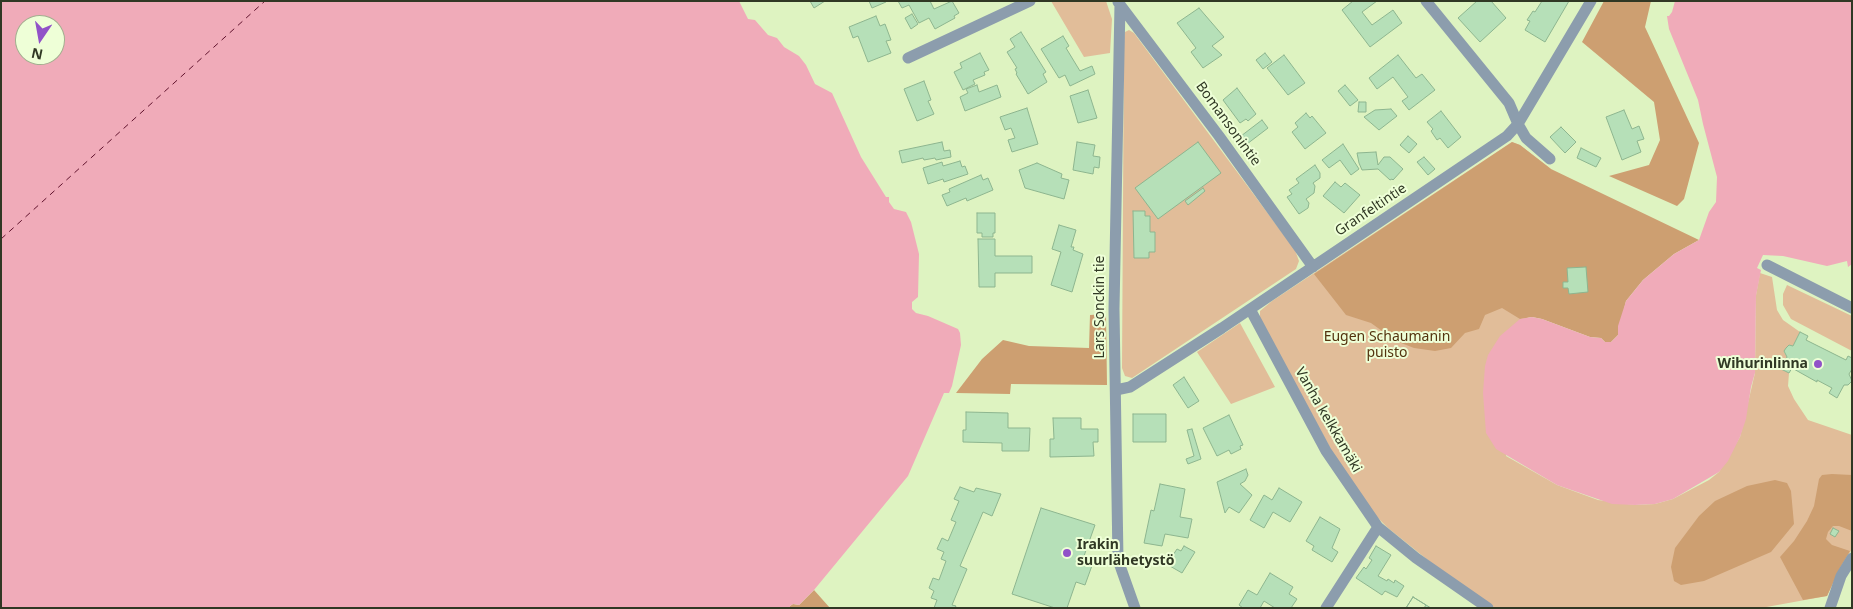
<!DOCTYPE html>
<meta charset="utf-8">
<style>
body{margin:0}
#map{position:relative;width:1853px;height:609px;overflow:hidden;background:#def3c1;font-family:"Noto Sans",sans-serif}
canvas{display:block}
.frame{position:absolute;inset:0;border:2px solid #303824;pointer-events:none}
.north{position:absolute;left:15px;top:15px;width:50px;height:50px;box-sizing:border-box;background:#eeffd7;border:1px solid #a2af8f;border-radius:50%;rotate:192deg;font-size:14px;font-weight:700;line-height:20px;text-align:center;color:#303824}
.north::after{content:'';display:block;margin:auto;width:18px;height:22px;background:#9152c8;clip-path:polygon(50% 0,100% 100%,50% 72%,0 100%)}
</style>
<div id="map">
<canvas width="1853" height="609"></canvas>
<div class="frame"></div>
<div class="north">N</div>
</div>
<script>
const ctx = document.querySelector('canvas').getContext('2d');
ctx.lineJoin = 'round';
function paint(path, color) {
  ctx.fillStyle = color;
  ctx.fill(path, 'evenodd');
}
function poly(rows) {
  const path = new Path2D();
  for (const r of rows) {
    path.moveTo(r[0], r[1]);
    for (let i = 2; i < r.length; i += 2) path.lineTo(r[i], r[i + 1]);
  }
  return path;
}
function trace(path, color, width, dash) {
  ctx.strokeStyle = color;
  ctx.lineWidth = width;
  ctx.lineCap = dash ? 'butt' : 'round';
  ctx.setLineDash(dash || []);
  ctx.stroke(path);
}
function label(font, color, halo, rows, align = 'center') {
  ctx.font = font + ' "Noto Sans",sans-serif';
  ctx.lineWidth = 4;
  ctx.setLineDash([]);
  ctx.textBaseline = 'middle';
  ctx.strokeStyle = halo;
  ctx.fillStyle = color;
  for (const [text, x, y, turn = 0] of rows) {
    ctx.save();
    ctx.translate(x, y);
    ctx.rotate((+turn || 0) * Math.PI / 180);
    ctx.textAlign = isNaN(turn) ? turn : align;
    if (halo) ctx.strokeText(text, 0, 0);
    ctx.fillText(text, 0, 0);
    ctx.restore();
  }
}
const green = poly([
 [1051,1,1106,1,1112,19,1110,53,1084,57],
 [1129,30,1134,33,1295,250,1299,261,1296,269,1293,271,1132,378,1125,376,1122,368,1124,38,1125,32],
 [1512,142,1520,145,1551,169,1506,456,1557,485,1598,500,1635,505,1655,504,1673,499,1709,480,1719,472,1740,437,1755,373,1756,295,1760,273,1772,277,1777,310,1783,320,1800,332,1793,346,1789,345,1786,348,1784,352,1787,357,1781,369,1789,373,1788,386,1794,399,1808,420,1852,435,1852,549,1840,568,1827,596,1761,608,1495,608,1429,561,1388,528,1373,513,1340,466,1260,319,1260,311,1272,301],
 [1787,285,1852,316,1852,351,1791,319,1783,305,1783,294],
 [1240,323,1275,387,1231,404,1197,352]
]);
const forest = poly([
 [1604,1,1651,1,1645,27,1699,143,1684,199,1677,206,1609,176,1649,165,1660,140,1654,102,1582,42],
 [1512,142,1520,145,1551,169,1699,240,1674,254,1643,280,1626,301,1618,335,1611,342,1605,342,1601,338,1590,337,1542,319,1532,317,1520,319,1502,308,1485,315,1479,329,1465,333,1451,348,1435,351,1414,348,1396,341,1371,323,1346,315,1314,274],
 [1106,314,1107,385,1011,384,1010,394,956,393,982,359,1003,340,1029,346,1089,348,1090,315],
 [1832,474,1852,475,1852,531,1839,526,1833,526,1828,532,1826,539,1832,545,1850,551,1840,568,1827,596,1803,600,1780,557,1794,541,1807,521,1814,506,1819,479,1822,475],
 [1775,480,1787,483,1791,491,1794,524,1771,552,1704,581,1681,585,1674,581,1671,567,1675,548,1699,516,1715,501,1747,486],
 [814,590,830,608,790,608,790,606,793,604,799,605]
]);
const water = poly([
 [1,1,739,1,748,19,755,20,768,35,777,38,784,47,799,56,806,65,815,84,832,93,861,157,886,197,889,197,889,202,894,209,906,212,911,222,919,254,918,297,912,302,912,309,916,313,928,316,958,329,960,333,961,345,952,386,949,393,944,393,908,476,814,590,799,605,793,604,790,606,790,608,1,608],
 [25,25,55,25,55,55,25,55],
 [1675,1,1852,1,1852,264,1848,267,1847,261,1827,266,1783,256,1763,255,1757,268,1761,270,1756,296,1755,373,1751,387,1746,419,1740,437,1728,461,1719,472,1673,499,1655,504,1635,505,1612,504,1557,485,1496,449,1486,433,1483,393,1485,366,1488,355,1500,336,1520,319,1532,317,1542,319,1590,337,1601,338,1605,342,1611,342,1618,335,1618,326,1626,301,1643,280,1674,254,1699,240,1709,212,1716,202,1717,177,1703,124,1698,100,1669,29,1667,16,1669,16,1672,12]
]);
const ferry = poly([
 [1,239,265,1]
]);
const building = poly([
 [810,1,825,1,814,8,810,1],
 [869,1,886,1,886,2,872,8,869,1],
 [898,1,930,1,934,9,952,1,959,13,954,16,955,18,935,29,929,18,919,23,909,5,902,8,898,1],
 [1353,1,1377,1,1362,12,1372,25,1393,10,1402,23,1370,47,1342,10,1353,1],
 [1477,1,1491,1,1506,18,1480,42,1458,18,1477,1],
 [1542,1,1569,1,1545,42,1525,30,1530,21,1527,20,1533,11,1535,12,1542,1],
 [1199,8,1224,37,1212,46,1222,55,1203,68,1191,52,1196,48,1177,23,1199,8],
 [912,14,918,24,911,29,905,18,912,14],
 [876,16,880,26,885,24,891,40,886,41,891,53,868,62,858,36,853,38,849,27,876,16],
 [1021,32,1046,72,1043,74,1047,82,1028,94,1016,74,1017,73,1015,69,1017,68,1007,52,1015,47,1010,39,1021,32],
 [1063,36,1069,46,1066,48,1080,71,1092,66,1095,74,1070,86,1065,75,1059,78,1041,49,1063,36],
 [980,53,989,70,984,72,985,75,973,80,975,84,963,90,954,72,962,68,960,63,980,53],
 [1265,53,1272,62,1263,69,1256,60,1265,53],
 [1284,55,1305,83,1288,95,1267,68,1284,55],
 [1398,55,1416,78,1422,74,1435,90,1409,110,1402,101,1408,97,1393,77,1377,89,1369,78,1398,55],
 [924,81,931,100,928,101,934,114,917,121,904,89,924,81],
 [977,85,979,92,997,85,1001,97,965,111,960,97,968,93,966,89,977,85],
 [1345,85,1358,100,1350,106,1338,91,1345,85],
 [1237,88,1256,114,1248,121,1246,119,1240,123,1223,100,1237,88],
 [1088,90,1097,118,1078,123,1070,96,1088,90],
 [1359,102,1366,102,1366,112,1358,112,1359,102],
 [1027,108,1038,144,1012,152,1008,140,1015,138,1011,128,1005,130,1000,117,1027,108],
 [1391,109,1397,116,1379,130,1364,117,1375,110,1391,109],
 [1624,110,1632,129,1639,126,1644,139,1637,141,1641,152,1622,160,1606,117,1624,110],
 [1441,111,1461,137,1448,148,1440,138,1437,140,1431,131,1433,129,1427,122,1441,111],
 [1306,113,1310,118,1312,116,1326,133,1305,149,1292,132,1298,127,1295,123,1306,113],
 [1262,120,1268,128,1247,144,1241,136,1262,120],
 [1561,127,1576,142,1565,153,1550,137,1561,127],
 [1408,136,1417,144,1409,153,1400,145,1408,136],
 [942,142,944,151,950,150,951,157,936,160,935,158,924,160,923,158,902,163,899,151,942,142],
 [1077,142,1095,145,1093,156,1100,157,1099,168,1094,167,1093,174,1073,170,1077,142],
 [1198,142,1221,173,1158,219,1135,188,1198,142],
 [1343,144,1359,169,1351,175,1340,160,1329,168,1322,160,1343,144],
 [1581,148,1601,158,1596,167,1577,158,1581,148],
 [1376,152,1378,165,1384,157,1390,157,1403,169,1393,180,1392,179,1390,180,1378,169,1362,170,1359,163,1357,153,1376,152],
 [1424,157,1435,169,1428,175,1417,162,1424,157],
 [960,161,962,167,965,166,968,174,944,182,943,179,928,184,923,168,942,162,943,166,960,161],
 [1037,163,1062,174,1061,178,1069,180,1064,199,1025,188,1019,170,1037,163],
 [1315,165,1320,173,1320,178,1313,183,1315,186,1314,193,1306,199,1309,203,1308,208,1299,214,1287,197,1292,194,1289,190,1299,183,1296,179,1315,165],
 [981,175,983,180,988,178,993,190,967,201,966,198,947,206,942,195,950,192,949,189,981,175],
 [1335,182,1341,187,1345,183,1360,195,1344,213,1323,196,1335,182],
 [1203,188,1205,191,1188,205,1185,201,1203,188],
 [1133,211,1145,211,1145,216,1150,216,1150,232,1155,232,1155,252,1149,252,1149,258,1134,258,1133,211],
 [977,213,995,213,995,233,993,233,993,237,982,237,982,233,977,233,977,213],
 [1059,225,1076,230,1071,247,1074,247,1073,250,1083,254,1072,292,1051,285,1061,252,1052,249,1059,225],
 [978,239,995,239,995,256,1032,256,1032,273,995,273,995,287,979,287,978,239],
 [1586,267,1588,292,1569,294,1568,288,1563,288,1563,282,1568,282,1567,268,1586,267],
 [1800,332,1808,336,1806,340,1846,360,1848,356,1852,358,1852,369,1849,374,1852,381,1848,385,1844,385,1837,398,1829,393,1832,388,1817,380,1817,382,1792,368,1789,373,1781,369,1787,357,1784,351,1786,348,1789,345,1793,346,1800,332],
 [1184,377,1199,401,1188,408,1173,385,1184,377],
 [966,412,1008,413,1008,428,1030,428,1029,451,1002,451,1002,443,963,442,963,430,966,430,966,412],
 [1133,414,1166,414,1166,442,1133,442,1133,414],
 [1229,415,1243,445,1240,446,1241,449,1231,454,1229,450,1217,456,1203,428,1229,415],
 [1053,418,1081,418,1081,429,1098,429,1098,442,1093,442,1094,456,1050,457,1050,439,1054,439,1053,418],
 [1192,429,1201,459,1188,464,1186,459,1194,456,1187,430,1192,429],
 [1246,469,1248,475,1245,481,1240,484,1252,495,1239,513,1229,507,1225,513,1217,482,1246,469],
 [1160,484,1185,489,1180,517,1192,519,1188,538,1165,534,1162,546,1144,543,1151,510,1154,511,1160,484],
 [960,487,974,492,976,488,1001,494,992,516,983,512,960,566,967,569,952,605,956,606,955,608,934,608,937,600,931,598,934,591,929,588,933,578,939,580,946,561,941,559,944,552,937,549,942,538,948,541,956,522,951,520,959,501,954,499,960,487],
 [1279,488,1302,502,1290,522,1273,512,1264,528,1250,520,1264,495,1272,500,1279,488],
 [1041,508,1095,525,1084,556,1094,560,1085,585,1076,582,1067,608,1055,608,1012,594,1041,508],
 [1320,517,1340,529,1332,548,1338,552,1332,562,1312,550,1314,546,1306,541,1320,517],
 [1833,528,1839,531,1835,537,1830,534,1833,528],
 [1184,546,1195,552,1182,573,1163,562,1169,553,1173,555,1177,549,1181,551,1184,546],
 [1376,546,1391,555,1378,576,1387,581,1388,579,1394,583,1395,580,1404,586,1397,597,1385,591,1382,595,1356,578,1364,567,1366,569,1372,560,1369,558,1376,546],
 [1270,573,1293,587,1289,594,1297,599,1291,608,1275,608,1264,601,1260,608,1243,608,1239,605,1248,590,1257,595,1270,573],
 [1413,597,1426,605,1431,608,1406,608,1413,597],
 [1413,597,1426,605,1424,608,1406,608,1413,597]
]);
const minor = poly([
 [1426,1,1509,103,1518,124,1526,138,1550,159],
 [1118,2,1219,136,1313,267],
 [1120,4,1114,309,1118,560,1135,608],
 [908,58,1030,1],
 [1767,265,1852,308],
 [1250,309,1326,451,1378,527,1416,558,1488,608],
 [1116,390,1130,387,1222,328,1507,136,1518,124,1591,1],
 [1326,608,1378,527],
 [1830,608,1841,576,1852,558]
]);
const markers = [
 [1818,364,5,"#9152c8"],
 [1067,553,5,"#9152c8"]
];
const streetNames = [
 ["Bomansonintie",1228,124,54],
 ["Granfeltintie",1371,210,-34],
 ["Lars Sonckin tie",1100,307,-90],
 ["Vanha kelkkamäki",1328,420,60]
];
const parkNames = [
 ["Eugen Schaumanin",1387,337],
 ["puisto",1387,353]
];
const poiNames = [
 ["Wihurinlinna",1808,364],
 ["Irakin",1077,545,"left"],
 ["suurlähetystö",1077,561,"left"]
];
paint(green, '#e1bd99');
paint(forest, '#cd9f71');
paint(water, '#f0abb9');
trace(ferry, '#61132d', 1, [6, 5]);
paint(building, '#b6e0b8');
trace(building, '#8db58f', 1);
trace(minor, '#8c9dad', 11);
for (const [x, y, r, color] of markers) {
  const dot = new Path2D();
  dot.arc(x, y, r, 0, 2 * Math.PI);
  ctx.fillStyle = color;
  ctx.fill(dot);
  trace(dot, '#eeffd7', 2);
}
label('14px', '#303824', '#eeffd7', streetNames);
label('14px', '#53330e', '#eeffd7', parkNames);
label('bold 14px', '#303824', '#eeffd7', poiNames, 'right');
</script>
